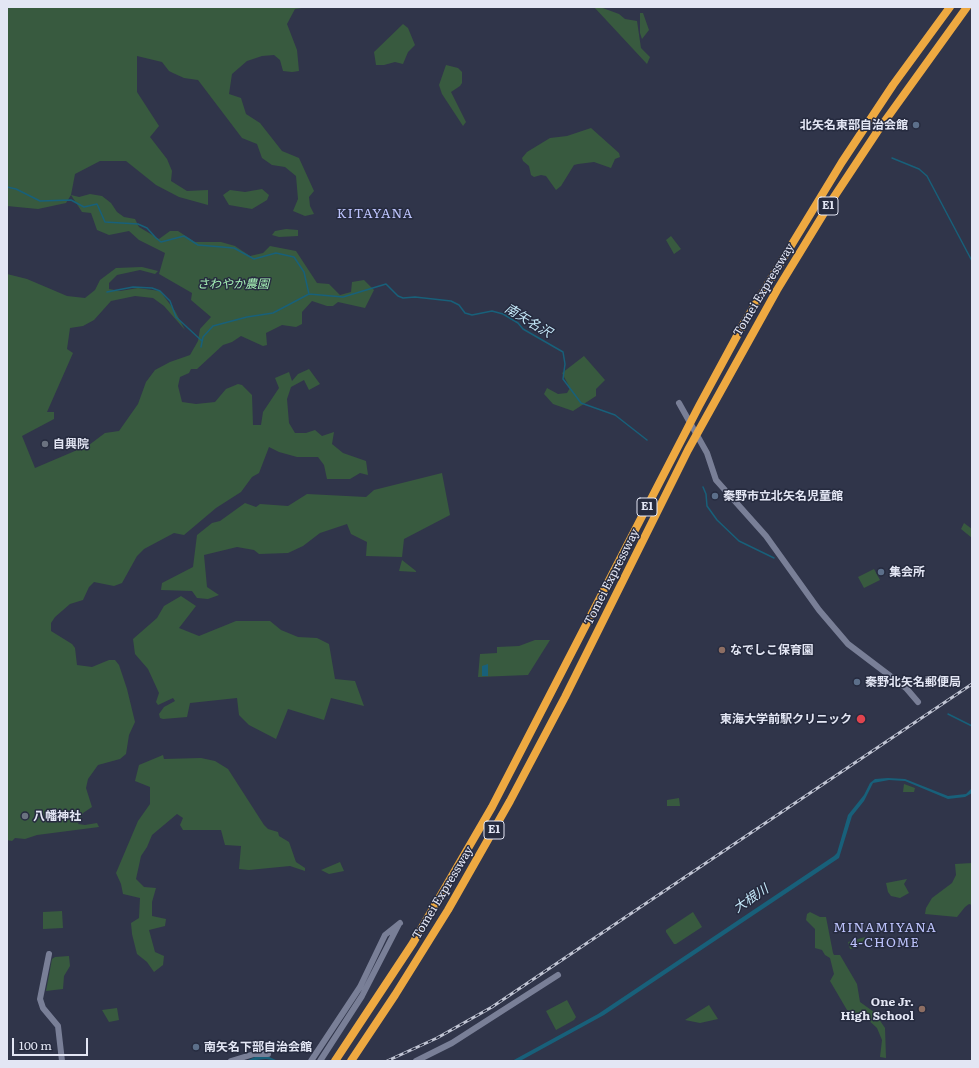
<!DOCTYPE html>
<meta charset="utf-8">
<style>
body{margin:0}
#map{position:relative;width:979px;height:1068px;overflow:hidden;background:#30354a;font-family:Literata,serif}
canvas{display:block}
.frame{position:absolute;inset:0;border:8px solid #e3e6f4;pointer-events:none}
.scale{position:absolute;left:12px;top:1038px;width:76px;height:18px;box-sizing:border-box;border:2px solid #e3e6f4;border-top:0;padding-left:5px;font-size:12px;line-height:14px;white-space:nowrap;color:#e3e6f4;-webkit-text-stroke:3px #262b3f;paint-order:stroke}
</style>
<div id="map">
<canvas width="979" height="1068"></canvas>
<div class="frame"></div>
<div class="scale">100 m</div>
</div>
<script>
const ctx = document.querySelector('canvas').getContext('2d');
ctx.lineJoin = 'round';
function paint(path, color) {
  ctx.fillStyle = color;
  ctx.fill(path, 'evenodd');
}
function poly(rows) {
  const path = new Path2D();
  for (const r of rows) {
    path.moveTo(r[0], r[1]);
    for (let i = 2; i < r.length; i += 2) path.lineTo(r[i], r[i + 1]);
  }
  return path;
}
function trace(path, color, width, dash) {
  ctx.strokeStyle = color;
  ctx.lineWidth = width;
  ctx.lineCap = dash ? 'butt' : 'round';
  ctx.setLineDash(dash || []);
  ctx.stroke(path);
}
function label(font, color, halo, rows, align = 'center') {
  ctx.font = font + ' Literata,"Noto Sans JP",serif';
  ctx.lineWidth = 3;
  ctx.setLineDash([]);
  ctx.textBaseline = 'middle';
  ctx.strokeStyle = halo;
  ctx.fillStyle = color;
  for (const [text, x, y, turn = 0] of rows) {
    ctx.save();
    ctx.translate(x, y);
    ctx.rotate((+turn || 0) * Math.PI / 180);
    ctx.textAlign = isNaN(turn) ? turn : align;
    if (halo) ctx.strokeText(text, 0, 0);
    ctx.fillText(text, 0, 0);
    ctx.restore();
  }
}
const green = poly([
 [7,7,309,7,295,9,287,24,297,50,299,71,292,72,283,71,280,60,274,55,262,56,247,61,232,74,229,94,241,98,246,114,260,123,282,151,299,158,314,191,309,197,310,206,314,214,305,216,293,211,298,199,296,176,285,167,272,165,262,158,257,144,242,138,198,80,184,78,173,73,169,71,162,62,137,56,137,92,159,126,150,137,167,159,172,171,171,181,187,191,208,190,208,205,179,197,156,185,126,161,100,161,75,174,71,195,79,197,90,194,102,196,111,203,117,212,124,217,135,219,139,227,159,239,170,231,178,231,195,242,221,242,235,246,250,256,263,253,270,246,296,251,317,283,329,284,340,295,351,292,352,282,364,280,374,290,365,308,338,302,333,306,327,306,312,301,302,312,302,324,296,327,282,325,266,333,267,345,263,346,241,336,232,342,223,345,197,369,191,369,189,373,180,377,178,386,182,402,196,404,215,402,226,389,238,384,242,385,252,395,253,425,261,425,263,412,279,388,275,378,289,372,292,381,298,374,309,369,320,384,309,390,304,380,291,387,287,399,289,423,295,433,306,433,315,430,322,436,334,432,332,444,343,453,366,461,368,475,360,473,350,479,327,479,324,465,318,457,297,457,279,452,269,447,259,473,252,477,241,492,216,508,184,535,174,533,144,549,137,556,122,583,114,586,94,582,89,587,83,600,70,604,55,617,51,623,51,631,72,644,75,648,77,665,92,667,109,660,115,660,119,665,127,689,135,722,129,735,126,754,120,759,98,765,88,779,86,788,92,807,83,813,78,824,85,825,97,823,99,827,37,835,25,839,15,838,12,841,7,840,7,274,27,279,67,296,85,298,95,290,100,280,116,268,142,267,158,271,155,274,140,270,117,275,109,283,109,289,120,291,138,288,160,291,175,311,185,330,164,306,153,298,135,296,111,301,94,320,83,326,70,328,67,349,73,353,47,412,54,412,54,419,22,436,35,468,89,445,105,433,119,431,138,404,146,382,155,370,170,362,190,355,198,341,200,329,211,317,191,300,192,293,159,274,165,253,139,240,129,231,109,235,97,230,91,213,82,212,71,195,66,203,38,209,7,206],
 [594,7,600,7,619,14,625,19,637,21,641,48,650,57,647,64],
 [640,13,643,13,649,30,642,39,640,33],
 [403,24,408,28,415,45,408,52,403,64,395,62,384,65,376,65,374,52],
 [446,65,458,68,462,72,462,83,460,86,451,92,466,122,463,126,442,94,439,85],
 [591,128,619,153,620,157,615,159,611,168,594,162,578,164,574,165,561,186,556,190,546,176,541,175,534,177,531,175,529,166,523,161,522,158,527,152,550,138,567,136],
 [262,189,269,195,267,200,252,209,229,205,223,195,230,190,245,192],
 [286,229,298,230,298,236,279,237,272,235,275,231],
 [671,236,681,249,674,254,666,240],
 [584,356,605,380,596,389,596,396,573,411,553,404,544,394,547,388,558,394,567,393,570,388,562,373],
 [442,473,450,515,404,539,402,557,366,556,367,542,351,534,347,524,320,533,303,546,288,553,259,554,254,550,237,547,204,555,207,587,219,595,208,599,197,598,192,591,161,590,162,583,193,567,197,535,212,523,220,521,245,503,256,507,260,504,288,506,307,494,366,497,374,490],
 [964,523,972,529,972,538,961,529],
 [402,560,416,571,416,572,399,571],
 [874,569,880,580,864,588,858,577],
 [181,596,196,606,179,628,199,636,236,621,270,621,281,630,298,637,317,638,329,644,335,679,355,681,364,706,331,698,324,720,288,709,276,739,249,725,239,715,237,698,190,703,187,717,163,719,160,718,159,714,164,707,175,701,173,698,158,705,156,702,159,693,148,669,135,654,133,639,157,618,164,606],
 [535,640,550,640,528,675,478,677,480,654,497,653,497,647,519,646],
 [163,755,164,759,201,758,215,761,228,769,264,825,268,829,278,832,279,836,289,842,296,862,305,868,305,871,290,866,249,870,239,869,241,846,225,845,221,830,183,830,180,825,183,818,177,814,152,835,147,847,141,856,136,879,144,887,156,888,152,902,152,916,166,919,165,926,149,930,155,952,164,956,163,965,154,972,147,962,137,954,132,934,131,923,139,918,140,898,123,894,121,884,116,873,138,821,150,804,150,787,135,781,139,765],
 [904,784,915,788,914,792,903,792],
 [679,798,680,806,667,806,667,800],
 [340,862,344,871,329,874,321,870],
 [972,863,972,905,969,904,965,907,957,917,925,914,926,908,932,898,952,883,956,875,955,864],
 [907,879,904,884,909,893,900,898,891,896,888,892,886,883],
 [62,911,63,928,43,929,43,912],
 [693,912,702,927,676,944,674,944,666,932,666,930],
 [810,912,820,917,826,917,833,953,834,955,840,955,857,984,860,1002,874,1012,885,1028,886,1058,880,1057,882,1040,877,1028,865,1017,847,1010,830,981,834,974,830,958,825,955,822,950,815,948,815,929,806,920,807,914],
 [865,937,863,942,856,947,857,948,850,949,848,942],
 [69,956,70,966,64,976,63,989,46,991,52,959,55,957],
 [567,1000,576,1017,574,1020,556,1030,546,1011],
 [709,1005,718,1019,700,1023,685,1020],
 [117,1008,119,1020,109,1022,102,1010]
]);
const water = poly([
 [488,664,488,676,482,676,482,666],
 [888,778,905,779,948,796,966,794,972,788,972,793,965,797,948,799,905,781,889,780,873,783,864,801,852,816,839,858,604,1015,520,1061,512,1061,598,1014,834,856,837,853,848,815,864,795,870,783,875,779],
 [267,1056,278,1061,266,1059,246,1061,255,1057]
]);
const stream = poly([
 [892,158,919,169,927,176,972,261],
 [7,187,16,189,40,201,71,200,84,207,97,204,105,222,138,224,147,228,156,238,161,242,184,236,198,245,234,248,254,259,276,253,294,257,304,272,309,294,343,297,386,284,398,296,403,298,415,297,451,301,459,305,465,313,472,315,492,311,503,314,518,323,523,329,563,352,565,364,563,379,581,403,615,415,647,440],
 [107,292,133,287,152,288,160,291,170,301,176,317,202,341],
 [201,347,203,337,213,326,247,317,273,313,309,294],
 [703,487,706,494,707,506,717,520,739,541,774,558],
 [948,714,972,726]
]);
const secondary = poly([
 [679,403,707,453,716,480,766,536,819,610,848,644,906,688,918,702],
 [49,954,40,999,43,1008,58,1026,62,1061],
 [231,1061,254,1054,268,1054],
 [311,1061,360,987,385,935,400,923],
 [320,1061,362,996,399,924],
 [416,1061,452,1043,558,975]
]);
const highway = poly([
 [335,1061,413,943,492,807,699,406,744,323,842,162,893,85,950,7],
 [351,1061,395,995,448,910,510,801,565,697,688,450,777,290,832,200,877,132,967,7]
]);
const rail = poly([
 [387,1061,437,1038,492,1007,972,684]
]);
const markers = [
 [916,125,4,"#5c6f8a"],
 [45,444,4,"#6b7280"],
 [715,496,4,"#5c6f8a"],
 [881,572,4,"#5c6f8a"],
 [722,650,4,"#8d6e63"],
 [857,682,4,"#5c6f8a"],
 [861,719,5,"#e0444e"],
 [25,816,4,"#6b7280"],
 [922,1009,4,"#8d6e63"],
 [196,1047,4,"#5c6f8a"]
];
const shields = [
 [828,206,20],
 [647,507,20],
 [494,830,20]
];
const shieldNames = [
 ["E1",828,206],
 ["E1",647,507],
 ["E1",494,830]
];
const poiNames = [
 ["北矢名東部自治会館",908,125,"right"],
 ["自興院",53,444],
 ["秦野市立北矢名児童館",723,496],
 ["集会所",889,572],
 ["なでしこ保育園",730,650],
 ["秦野北矢名郵便局",865,682],
 ["東海大学前駅クリニック",852,719,"right"],
 ["八幡神社",33,816],
 ["One Jr.",914,1002,"right"],
 ["High School",914,1016,"right"],
 ["南矢名下部自治会館",204,1047]
];
const parkNames = [
 ["さわやか農園",233,284]
];
const streetNames = [
 ["Tomei Expressway",764,290,-59],
 ["Tomei Expressway",612,577,-63],
 ["Tomei Expressway",443,893,-59]
];
const neighbourhoodNames = [
 ["KITAYANA",375,214],
 ["MINAMIYANA",885,928],
 ["4-CHOME",885,943]
];
const waterNames = [
 ["南矢名沢",528,321,31],
 ["大根川",751,899,-34]
];
paint(green, '#385a3f');
paint(water, '#18607a');
trace(stream, '#18607a', 1.5);
trace(secondary, '#797f97', 6);
trace(highway, '#eea941', 8);
trace(rail, '#c1c5d4', 3);
trace(rail, '#262b3f', 1.5, [4.5]);
for (const [x, y, r, color] of markers) {
  const dot = new Path2D();
  dot.arc(x, y, r, 0, 2 * Math.PI);
  ctx.fillStyle = color;
  ctx.fill(dot);
  trace(dot, '#262b3f', 1.5);
}
for (const [x, y, w] of shields) {
  const box = new Path2D();
  box.roundRect(x - w / 2, y - 9, w, 18, 3);
  ctx.fillStyle = '#262b3f';
  ctx.fill(box);
  trace(box, '#e3e6f4', 1);
}
label('bold 11px', '#e3e6f4', null, shieldNames);
label('bold 12px', '#e3e6f4', '#262b3f', poiNames, 'left');
label('italic 12px', '#a5f0b5', '#262b3f', parkNames);
label('12px', '#e3e6f4', '#262b3f', streetNames);
ctx.letterSpacing = '1px';
label('13px', '#bdc3fc', '#262b3f', neighbourhoodNames);
ctx.letterSpacing = '0px';
label('italic 13px', '#c5e9fa', '#262b3f', waterNames);
</script>
